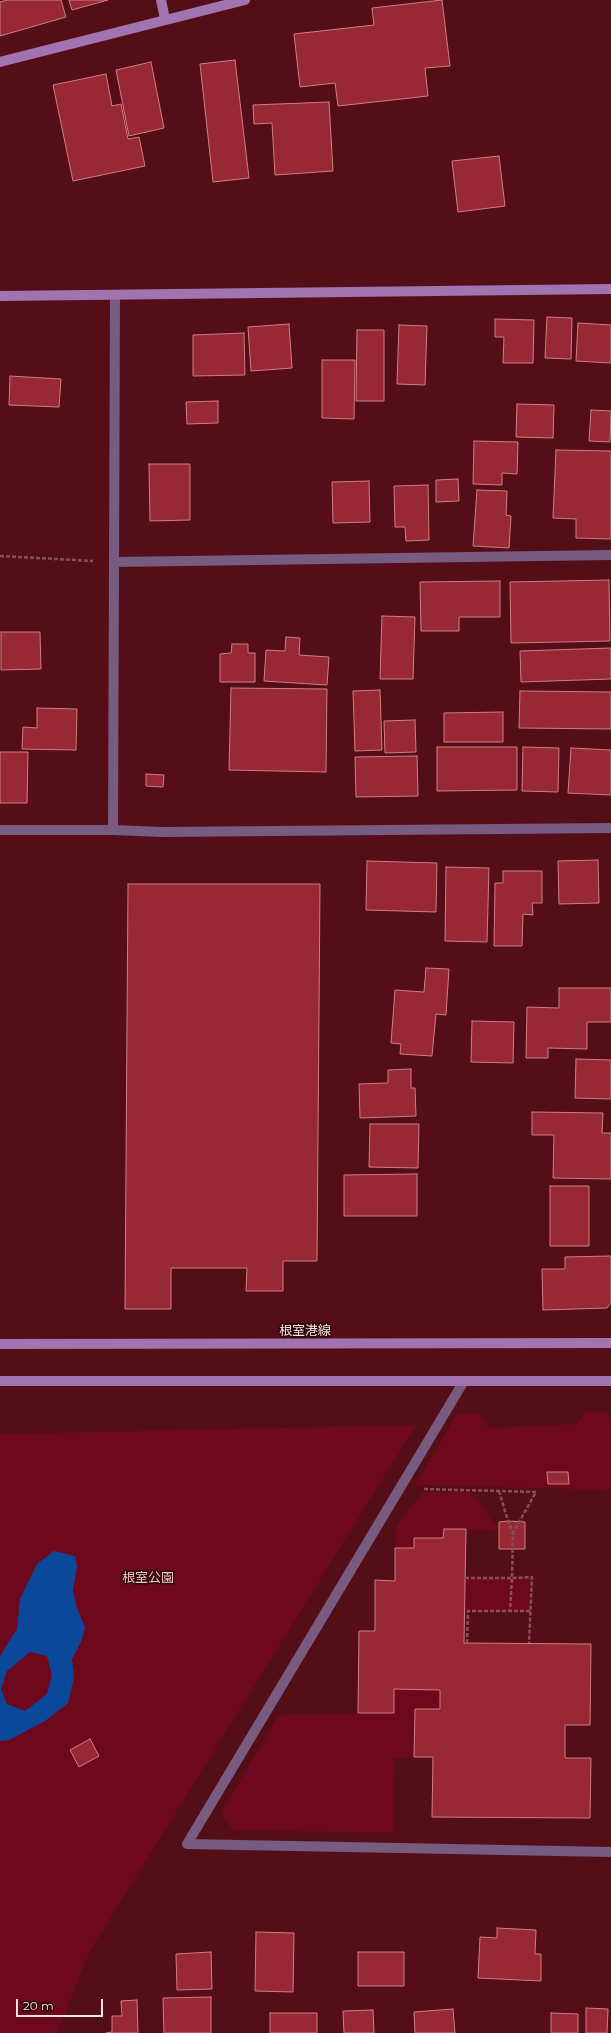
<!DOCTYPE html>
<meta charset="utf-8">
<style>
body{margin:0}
#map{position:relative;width:611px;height:2033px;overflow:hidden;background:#540e18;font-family:Montserrat,sans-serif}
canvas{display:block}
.scale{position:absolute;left:16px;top:1999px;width:87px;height:18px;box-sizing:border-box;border:2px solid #fde2e1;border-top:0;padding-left:5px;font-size:12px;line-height:14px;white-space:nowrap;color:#fde2e1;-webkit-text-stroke:3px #280a0c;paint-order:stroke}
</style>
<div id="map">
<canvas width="611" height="2033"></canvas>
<div class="scale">20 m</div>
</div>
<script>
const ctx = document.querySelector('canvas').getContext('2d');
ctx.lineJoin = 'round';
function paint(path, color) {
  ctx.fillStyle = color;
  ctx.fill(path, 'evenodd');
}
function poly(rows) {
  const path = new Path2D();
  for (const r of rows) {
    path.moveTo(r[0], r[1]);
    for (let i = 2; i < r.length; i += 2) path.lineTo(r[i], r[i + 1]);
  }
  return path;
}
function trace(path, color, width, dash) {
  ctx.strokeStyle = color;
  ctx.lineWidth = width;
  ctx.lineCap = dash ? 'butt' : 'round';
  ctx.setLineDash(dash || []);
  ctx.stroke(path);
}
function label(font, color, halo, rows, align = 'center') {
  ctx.font = font + ' Montserrat,"Noto Sans JP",sans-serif';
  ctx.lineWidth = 3;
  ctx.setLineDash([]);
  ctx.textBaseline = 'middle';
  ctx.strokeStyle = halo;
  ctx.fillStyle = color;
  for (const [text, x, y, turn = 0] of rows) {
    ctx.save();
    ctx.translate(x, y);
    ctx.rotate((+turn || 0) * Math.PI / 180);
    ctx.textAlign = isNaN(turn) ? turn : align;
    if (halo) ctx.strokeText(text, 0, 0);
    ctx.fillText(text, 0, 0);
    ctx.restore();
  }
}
const green = poly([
 [585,1412,606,1412,611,1417,611,1490,415,1485,457,1414,479,1414,489,1428,577,1424],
 [416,1425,90,1951,57,2033,0,2033,0,1434],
 [423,1492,471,1492,499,1530,444,1529,443,1538,414,1538,414,1548,395,1548,397,1524],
 [532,1577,531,1611,464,1611,465,1578],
 [394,1689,440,1690,440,1709,415,1709,414,1757,394,1758,393,1833,233,1830,221,1813,279,1715,394,1713]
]);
const water = poly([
 [54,1551,75,1556,77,1566,73,1590,77,1609,85,1627,81,1642,72,1659,74,1678,68,1703,45,1721,9,1740,0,1741,0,1656,17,1629,20,1599,37,1564],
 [30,1652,47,1656,52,1675,47,1694,25,1711,7,1704,1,1689,7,1671]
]);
const building = poly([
 [7,0,61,0,66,17,0,36,0,2,7,0],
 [69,0,108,0,72,10,69,0],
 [442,0,450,66,425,68,428,96,338,106,335,83,300,87,294,34,374,25,372,8,442,0],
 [235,60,249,178,213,182,200,64,235,60],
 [151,62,164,128,129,136,116,70,151,62],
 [106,74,112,106,121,104,128,139,139,137,145,166,73,181,53,85,106,74],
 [329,102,333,171,275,175,272,123,254,124,253,105,329,102],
 [499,156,505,206,458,212,452,161,499,156],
 [547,317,572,318,571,359,545,358,547,317],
 [495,319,534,320,533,363,503,363,504,337,495,337,495,319],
 [578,323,611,325,611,363,576,361,578,323],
 [289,324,292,368,251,371,248,327,289,324],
 [399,325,427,326,425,385,397,384,399,325],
 [357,330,384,330,384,401,356,401,357,330],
 [244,333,245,375,193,376,193,335,244,333],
 [322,360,355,360,354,419,322,418,322,360],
 [10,376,61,379,59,407,9,405,10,376],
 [218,401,218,423,187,424,186,402,218,401],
 [517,404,554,405,553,438,516,437,517,404],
 [591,410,611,411,610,442,589,441,591,410],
 [474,441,518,442,517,474,502,473,502,485,473,484,474,441],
 [556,450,611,451,611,539,576,538,576,519,553,518,556,450],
 [149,464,190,464,190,520,150,521,149,464],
 [458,479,459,501,436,502,436,480,458,479],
 [369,481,370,522,333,523,332,482,369,481],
 [428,485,429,540,406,541,405,527,395,527,394,486,428,485],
 [477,490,507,491,506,515,511,516,509,548,473,546,477,490],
 [609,580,610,641,511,643,510,582,609,580],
 [500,581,500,617,459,617,459,631,421,631,420,582,500,581],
 [382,616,415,617,413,679,380,679,382,616],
 [1,632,40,632,41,669,1,670,1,632],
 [286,637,300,638,299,655,329,657,327,685,264,681,266,650,285,651,286,637],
 [232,644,248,644,248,653,255,653,255,682,220,682,220,654,231,653,232,644],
 [611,648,611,679,521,682,520,651,611,648],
 [231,688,327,689,326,772,229,770,231,688],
 [380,690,382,750,355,751,353,691,380,690],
 [520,691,611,692,611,729,519,728,520,691],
 [37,708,77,709,76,750,22,749,23,727,37,728,37,708],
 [503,712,503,742,444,742,444,713,503,712],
 [415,720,416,752,385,753,384,721,415,720],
 [437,747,517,747,517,790,437,791,437,747],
 [523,747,559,748,558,792,522,791,523,747],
 [571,748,611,750,611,795,568,793,571,748],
 [0,752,28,752,27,803,0,803,0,752],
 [417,756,418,796,356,797,355,757,417,756],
 [146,774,164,775,163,787,146,786,146,774],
 [598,860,599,903,559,904,558,861,598,860],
 [367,861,437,863,436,912,366,910,367,861],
 [446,867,489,868,487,942,445,941,446,867],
 [503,871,542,871,542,903,532,903,533,915,523,914,522,946,494,946,495,883,503,883,503,871],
 [128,884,320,884,317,1261,283,1261,283,1291,246,1291,247,1268,171,1268,171,1309,125,1309,128,884],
 [426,968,449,969,446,1015,436,1014,432,1056,400,1054,401,1044,391,1043,395,990,424,992,426,968],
 [559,988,611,988,611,1022,587,1022,587,1049,548,1048,548,1058,526,1058,527,1007,559,1008,559,988],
 [472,1021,514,1022,513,1063,471,1062,472,1021],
 [576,1059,611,1060,611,1099,575,1098,576,1059],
 [411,1069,411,1088,415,1088,416,1116,360,1118,359,1084,388,1083,388,1070,411,1069],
 [532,1112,603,1113,602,1133,611,1133,611,1179,553,1178,554,1135,532,1135,532,1112],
 [370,1124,419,1124,418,1168,369,1167,370,1124],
 [417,1174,417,1216,344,1216,344,1175,417,1174],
 [550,1186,589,1186,589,1246,550,1246,550,1186],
 [611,1256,611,1303,607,1308,543,1310,542,1269,565,1269,565,1257,611,1256],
 [547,1472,568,1472,569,1484,548,1484,547,1472],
 [508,1521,525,1522,525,1549,499,1549,499,1522,508,1521],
 [444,1529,466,1529,464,1643,591,1644,590,1725,565,1725,565,1758,591,1758,590,1818,432,1817,433,1757,414,1757,415,1709,440,1709,440,1690,394,1689,394,1713,358,1713,359,1631,375,1631,375,1580,395,1581,395,1548,414,1548,414,1538,443,1538,444,1529],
 [90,1739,99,1756,79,1767,70,1750,90,1739],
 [497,1928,536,1930,535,1954,541,1954,541,1981,478,1978,480,1937,497,1938,497,1928],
 [256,1932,294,1933,293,1992,255,1991,256,1932],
 [211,1952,212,1989,177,1990,176,1954,211,1952],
 [358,1952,404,1952,404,1986,358,1986,358,1952],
 [211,1997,211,2033,164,2033,163,1998,211,1997],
 [137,2000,138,2033,106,2033,112,2032,112,2016,122,2016,121,2001,137,2000],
 [586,2008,608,2009,607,2033,586,2033,586,2008],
 [453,2009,455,2033,415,2033,414,2012,453,2009],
 [373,2010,374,2033,344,2033,343,2011,373,2010],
 [270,2013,317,2013,317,2033,270,2033,270,2013],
 [551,2013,578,2014,578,2033,551,2033,551,2013]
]);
const path = poly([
 [0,556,93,561],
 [424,1489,536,1492,513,1533],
 [499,1491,508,1521,513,1533,512,1578,532,1577,529,1643],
 [465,1578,512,1578,510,1611],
 [467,1643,468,1611,531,1611]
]);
const street = poly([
 [114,562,611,555],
 [0,830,113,830,162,832,611,828],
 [113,830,115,296],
 [464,1381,187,1844,611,1852]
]);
const secondary = poly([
 [161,0,165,19],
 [0,62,245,0],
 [0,296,611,289],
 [0,1344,611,1343],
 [0,1381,611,1381]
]);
const streetNames = [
 ["根室港線",305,1331]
];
const parkNames = [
 ["根室公園",148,1578]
];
paint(green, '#6e091d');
paint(water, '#0c489a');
paint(building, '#982836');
trace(building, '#d07f81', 1);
trace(path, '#885056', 2.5, [4, 2]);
trace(street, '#785b80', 10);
trace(secondary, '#a274af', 10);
label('13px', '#fde2e1', '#280a0c', streetNames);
label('13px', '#fec1c1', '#280a0c', parkNames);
</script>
